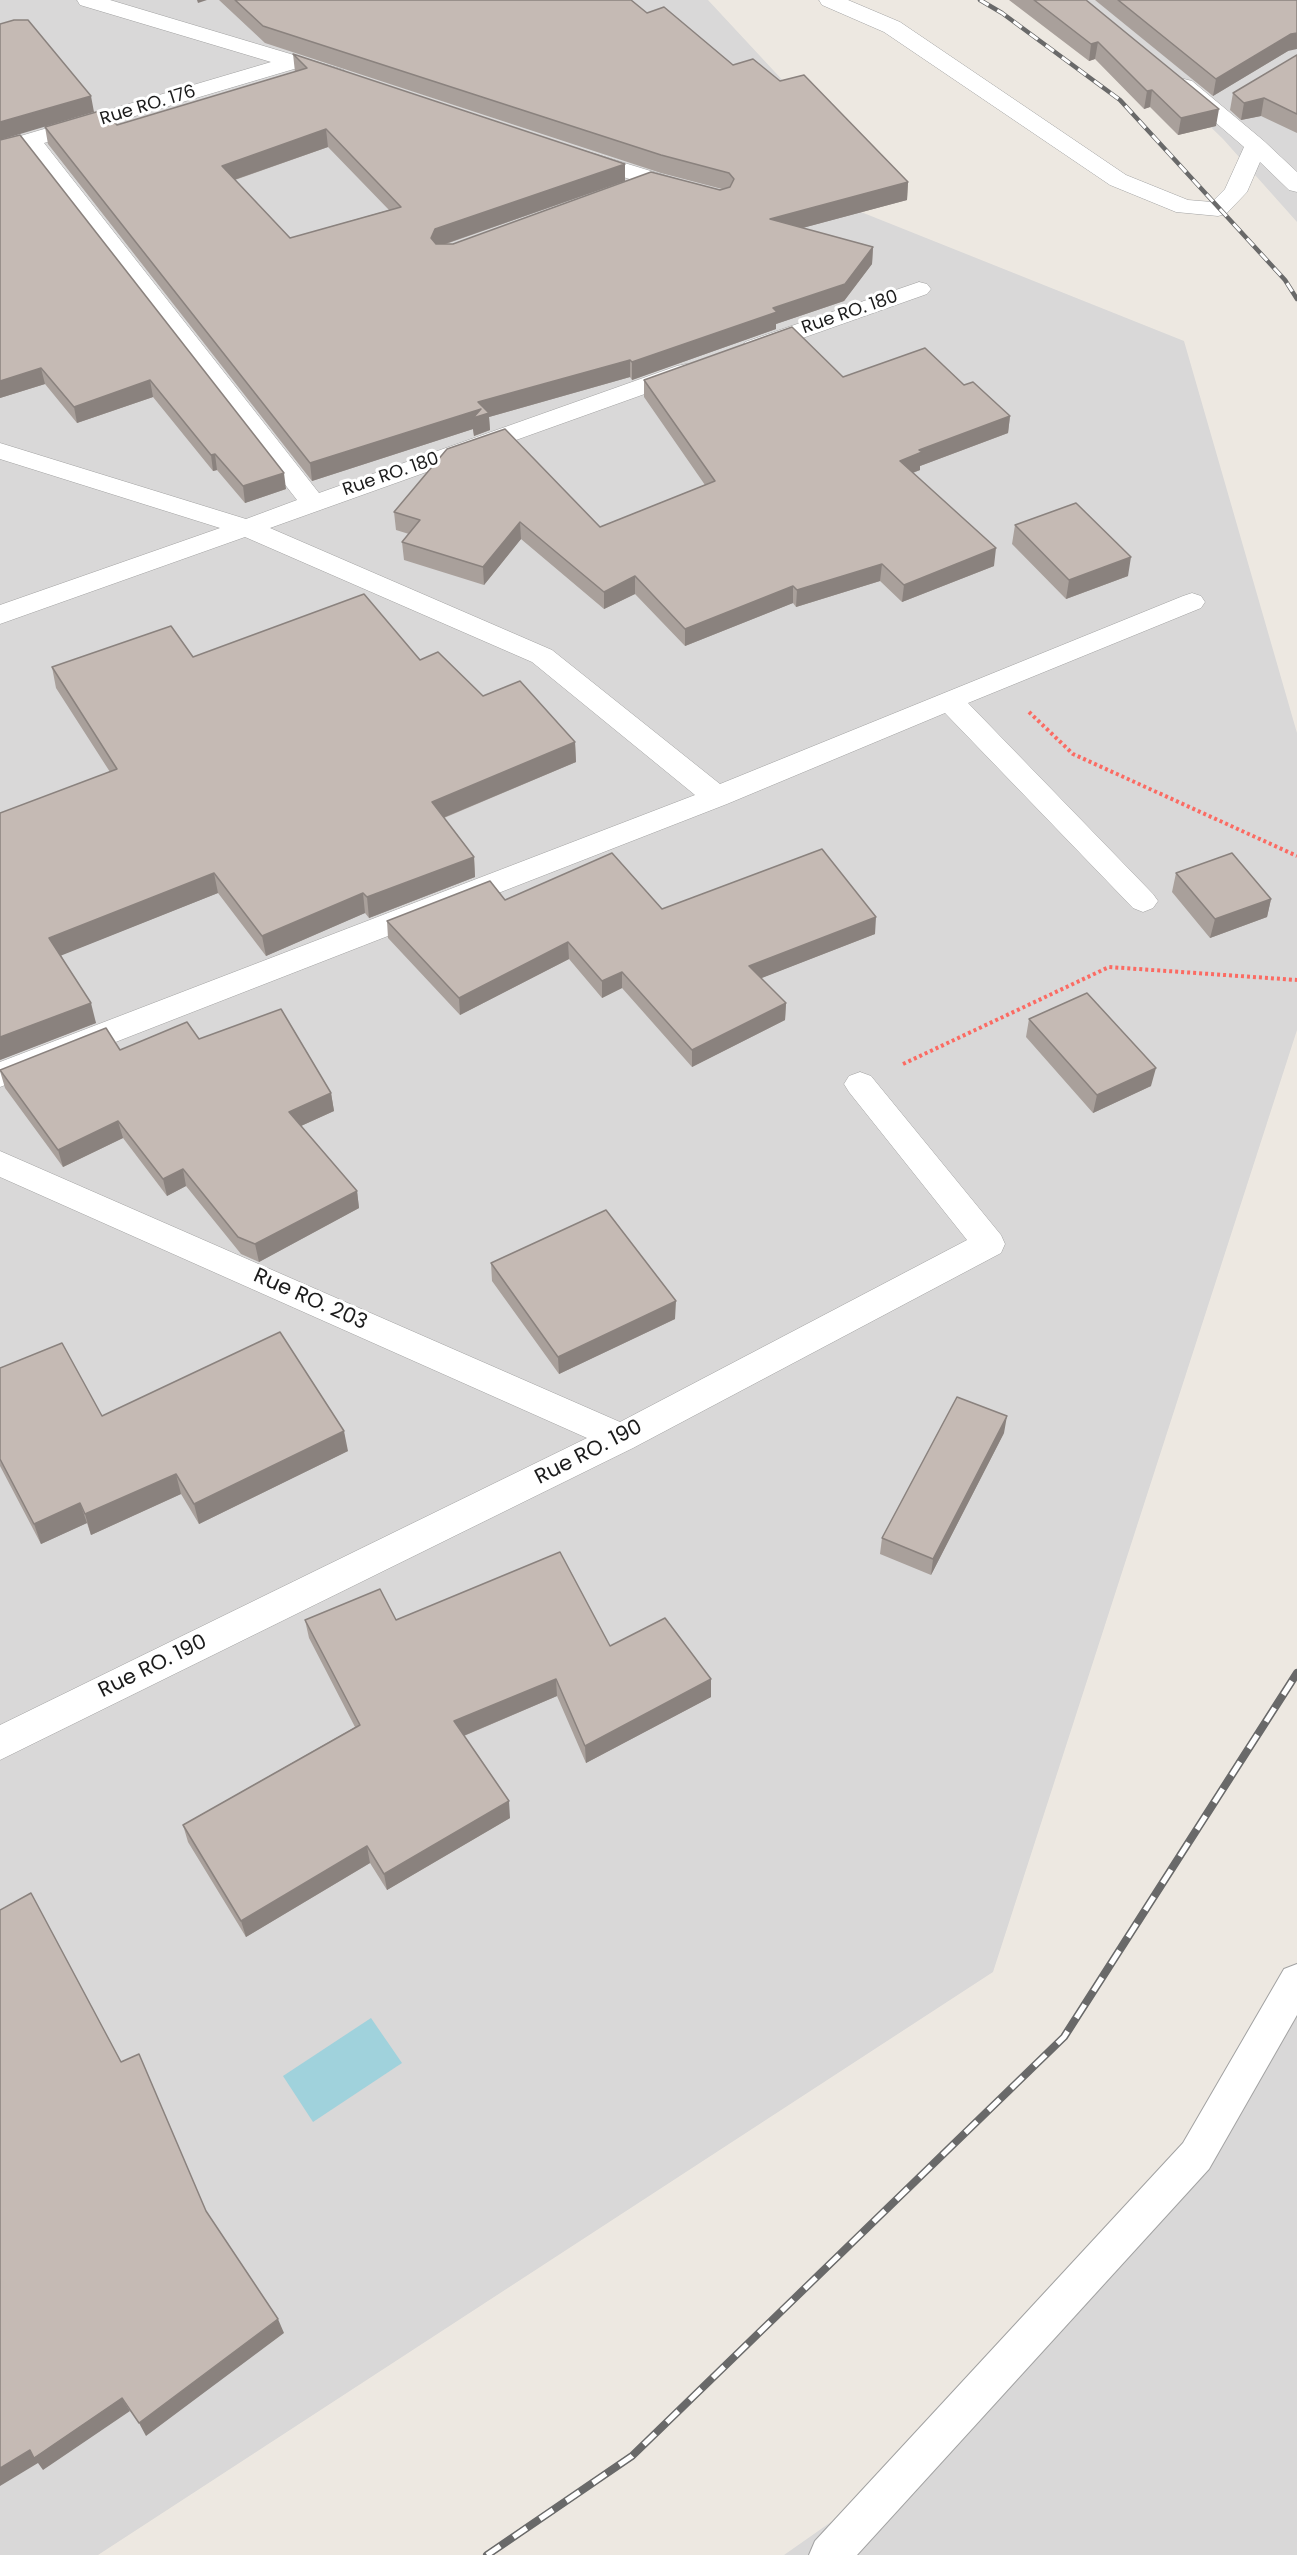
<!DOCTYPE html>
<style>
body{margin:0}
canvas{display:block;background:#ede8e1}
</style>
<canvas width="1297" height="2555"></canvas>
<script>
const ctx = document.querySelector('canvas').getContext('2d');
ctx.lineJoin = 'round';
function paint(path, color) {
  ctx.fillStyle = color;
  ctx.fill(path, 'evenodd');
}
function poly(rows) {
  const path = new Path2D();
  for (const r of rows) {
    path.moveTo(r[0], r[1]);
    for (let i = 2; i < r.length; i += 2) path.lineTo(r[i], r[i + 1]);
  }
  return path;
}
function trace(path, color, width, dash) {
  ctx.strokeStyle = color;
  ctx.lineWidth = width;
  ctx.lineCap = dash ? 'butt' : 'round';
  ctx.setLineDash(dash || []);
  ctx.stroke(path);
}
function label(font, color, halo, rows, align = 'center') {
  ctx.font = font + ' Poppins,sans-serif';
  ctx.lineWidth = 6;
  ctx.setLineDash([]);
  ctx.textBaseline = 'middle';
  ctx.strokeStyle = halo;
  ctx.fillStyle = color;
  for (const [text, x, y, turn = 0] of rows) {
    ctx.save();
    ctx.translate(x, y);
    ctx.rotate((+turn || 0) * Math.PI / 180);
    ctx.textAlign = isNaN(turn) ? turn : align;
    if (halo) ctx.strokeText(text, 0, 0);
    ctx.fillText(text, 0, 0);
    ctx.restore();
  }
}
const residential = poly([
 [0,0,708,0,826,127,846,206,1184,341,1297,733,1297,1030,993,1972,98,2555,0,2555],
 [1080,0,1297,0,1297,222,1223,139],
 [1297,2000,1297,2555,784,2555,981,2417]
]);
const water = poly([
 [371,2018,402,2063,313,2122,283,2076]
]);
const path = poly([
 [1029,712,1073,754,1297,856],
 [903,1064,1109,967,1297,980]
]);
const lane = poly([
 [1297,1964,1297,2015,1209,2169,857,2555,809,2555,815,2541,1183,2143,1284,1969,1297,1964]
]);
const street = poly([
 [77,0,110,0,344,70,347,75,344,80,336,82,294,69,44,143,319,493,677,366,686,364,695,366,698,371,695,376,270,528,552,650,720,784,1183,596,1192,593,1201,596,1205,602,1201,608,968,703,1153,894,1158,901,1153,908,1143,912,1133,908,945,713,727,804,0,1087,0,1062,695,795,532,662,245,537,0,624,0,605,220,528,0,459,0,443,246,519,297,500,24,149,0,156,0,142,271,62,80,5,77,0],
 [819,0,848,0,900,22,1126,175,1188,200,1212,202,1225,189,1244,147,1173,86,1176,81,1184,79,1192,81,1264,141,1297,172,1297,192,1289,190,1260,162,1247,192,1226,214,1218,216,1176,212,1110,185,884,32,822,5,819,0],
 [582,150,690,183,693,188,690,193,682,195,574,162,571,157,574,152,582,150],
 [919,282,927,284,931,289,927,294,763,352,754,354,745,352,742,347,745,342,919,282],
 [860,1072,871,1076,1001,1235,1005,1244,1001,1253,633,1448,0,1760,0,1725,587,1438,0,1177,0,1151,620,1422,967,1240,849,1092,844,1084,849,1076,860,1072]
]);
const railFar1 = poly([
 [980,0,1002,13,1120,100,1285,280,1297,299]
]);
const rail = poly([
 [487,2555,632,2456,1064,2037,1297,1673]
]);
const wall = poly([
 [219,0,631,0,647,13,733,65,780,81,908,182,907,200,802,228,873,247,872,264,844,301,776,324,776,329,632,380,630,377,489,417,490,430,474,436,473,429,312,481,48,144,45,127,117,125,295,72,293,54,625,181,446,244,453,244,722,189,661,173,265,43],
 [328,147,389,210,290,238,235,180],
 [1009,0,1086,0,1216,126,1178,135,1150,107,1144,109,1095,59,1089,61],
 [1095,0,1297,0,1288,51,1213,96],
 [1297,55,1297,133,1261,116,1241,120,1230,110,1233,93],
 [0,140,286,489,245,503,217,470,213,471,153,397,77,423,45,384,0,398],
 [843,377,964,385,1010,416,1008,433,920,466,920,470,913,473,994,566,902,602,880,581,796,607,793,603,685,646,635,594,604,609,521,539,484,585,404,560,402,542,409,534,396,530,394,512,600,527,705,485,644,397,644,380],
 [1015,525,1128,576,1066,599,1012,544],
 [193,657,420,660,483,696,575,742,576,762,444,818,474,857,475,877,369,918,365,913,266,956,218,893,61,955,96,1023,0,1060,110,772,56,688,52,667],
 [1176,873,1271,899,1267,917,1210,938,1172,892],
 [505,900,662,909,875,934,761,978,786,1003,785,1020,692,1067,622,988,602,998,569,959,460,1015,388,938,387,921],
 [1029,1019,1151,1086,1093,1113,1026,1037],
 [199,1039,331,1093,334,1111,301,1126,357,1191,359,1208,259,1262,241,1254,186,1186,167,1196,123,1138,63,1167,5,1088,0,1071,0,1070,120,1050],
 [491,1263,675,1319,559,1374,492,1281],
 [0,1368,102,1416,348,1451,199,1524,181,1494,91,1535,87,1523,41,1544,0,1466],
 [1004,1433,931,1575,880,1554,882,1538],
 [305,1620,396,1620,610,1646,711,1679,711,1697,586,1763,557,1696,464,1736,510,1818,387,1890,370,1863,246,1937,188,1842,183,1825,355,1727,309,1638]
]);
const shadedWall = poly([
 [197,0,207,0,198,3],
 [1297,33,1297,49,1288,51,1213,96,1216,79,1291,34],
 [1098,42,1095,59,1089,61,1091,44],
 [1152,90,1150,107,1144,109,1147,91],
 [91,96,94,112,0,140,0,122],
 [1264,98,1261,116,1241,120,1244,103],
 [1219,109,1216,126,1178,135,1181,118],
 [326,129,328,147,225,183,222,166],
 [625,164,625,181,436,247,431,238,435,229],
 [908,182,907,200,769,237,770,219],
 [873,247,872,264,844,301,776,324,776,329,632,380,632,362,773,308],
 [630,360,630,377,489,417,490,430,474,436,473,429,312,481,310,463,478,402],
 [41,368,45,384,0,398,0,381],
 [150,380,153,397,77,423,74,407],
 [1010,416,1008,433,920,466,920,470,898,478,900,461,919,450],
 [215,454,217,470,213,471,211,455],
 [284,473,286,489,245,503,243,486],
 [520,522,521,539,484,585,483,567],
 [996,548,994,566,902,602,904,585],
 [1131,557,1128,576,1066,599,1069,580],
 [882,564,880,581,796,607,797,590],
 [635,576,635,594,604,609,604,592],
 [793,586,793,603,685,646,685,629],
 [575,742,576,762,433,822,432,802],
 [474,857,475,877,369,918,367,897],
 [214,873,218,893,55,958,49,938],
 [363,893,365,913,266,956,262,936],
 [1271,899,1267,917,1210,938,1215,919],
 [876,917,875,934,749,983,749,966],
 [568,942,569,959,460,1015,459,998],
 [622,972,622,988,602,998,602,981],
 [91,1003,96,1023,0,1060,0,1037],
 [786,1003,785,1020,692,1067,692,1050],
 [1156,1068,1151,1086,1093,1113,1097,1095],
 [331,1093,334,1111,292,1130,289,1112],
 [118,1121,123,1138,63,1167,58,1150],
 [183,1169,186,1186,167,1196,163,1179],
 [357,1191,359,1208,259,1262,255,1244],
 [676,1301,675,1319,559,1374,558,1357],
 [1007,1416,1004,1433,931,1575,933,1559],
 [344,1431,348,1451,199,1524,194,1504],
 [176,1474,181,1494,91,1535,85,1514],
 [80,1503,87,1523,41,1544,34,1524],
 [556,1679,557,1696,456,1739,454,1721],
 [711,1679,711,1697,586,1763,585,1746],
 [509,1801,510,1818,387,1890,384,1874],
 [367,1846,370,1863,246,1937,241,1921],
 [278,2319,284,2333,146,2436,139,2423],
 [122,2398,130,2411,43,2470,38,2463,0,2486,0,2468,30,2450]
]);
const building = poly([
 [235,0,631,0,647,13,664,7,733,65,753,59,780,81,804,75,908,182,770,219,873,247,845,284,773,308,777,312,632,362,630,360,478,402,489,413,473,418,481,409,310,463,45,127,103,110,117,125,307,68,293,54,625,164,435,229,431,238,436,244,453,244,651,172,720,190,730,187,734,179,729,173,661,155,263,26,235,0],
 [326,129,401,207,290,238,222,166,326,129],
 [1034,0,1086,0,1219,109,1181,118,1152,90,1147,91,1098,42,1091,44,1034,0],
 [1118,0,1297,0,1297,33,1291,34,1216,79,1118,0],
 [14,20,28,20,91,96,0,122,0,24,14,20],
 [1297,55,1297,114,1264,98,1244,103,1233,93,1297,55],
 [20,135,284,473,243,486,215,454,211,455,150,380,74,407,41,368,0,381,0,140,20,135],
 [792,327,843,377,925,348,964,385,973,382,1010,416,919,450,922,452,900,461,996,548,904,585,882,564,797,590,793,586,685,629,635,576,604,592,520,522,483,567,402,542,420,520,394,512,447,449,505,429,600,527,715,481,644,380,792,327],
 [1076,503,1131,557,1069,580,1015,525,1076,503],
 [364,594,420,660,438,652,483,696,520,681,575,742,432,802,474,857,367,897,363,893,262,936,214,873,49,938,91,1003,0,1037,0,813,117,769,52,667,171,626,193,657,364,594],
 [822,849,876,917,749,966,786,1003,692,1050,622,972,602,981,568,942,459,998,387,921,490,881,505,900,612,853,662,909,822,849],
 [1232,853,1271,899,1215,919,1176,873,1232,853],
 [1087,993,1156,1068,1097,1095,1029,1019,1087,993],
 [281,1009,331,1093,289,1112,357,1191,255,1244,238,1237,183,1169,163,1179,118,1121,58,1150,0,1070,106,1028,120,1050,187,1022,199,1039,281,1009],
 [606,1210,676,1301,558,1357,491,1263,606,1210],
 [280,1332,344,1431,194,1504,176,1474,85,1514,80,1503,34,1524,0,1459,0,1368,62,1343,102,1416,280,1332],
 [957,1397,1007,1416,933,1559,882,1538,957,1397],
 [560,1552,610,1646,665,1618,711,1679,585,1746,556,1679,454,1721,509,1801,384,1874,367,1846,241,1921,183,1825,360,1725,305,1620,380,1589,396,1620,560,1552],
 [31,1893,121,2062,139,2054,206,2211,278,2319,139,2423,122,2398,34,2458,30,2450,0,2468,0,1910,31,1893]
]);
const farStreetnames = [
 ["Rue RO. 176",148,106,-17],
 ["Rue RO. 180",850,313,-19],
 ["Rue RO. 180",391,475,-19]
];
const streetNames = [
 ["Rue RO. 203",310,1300,24],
 ["Rue RO. 190",589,1453,-27],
 ["Rue RO. 190",153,1667,-26]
];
paint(residential, '#d9d8d8');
paint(water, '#a0d2dc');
trace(lane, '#a2a2a2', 2);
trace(street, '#a2a2a2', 1);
trace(path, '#fb6b63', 4, [3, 3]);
paint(lane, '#fff');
paint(street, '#fff');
trace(railFar1, '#696969', 4.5);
trace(rail, '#696969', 8);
trace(railFar1, '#fff', 3, [10]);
trace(rail, '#fff', 5, [16]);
paint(wall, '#a9a09b');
paint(shadedWall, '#8a827e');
paint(building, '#c5bab4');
trace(building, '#8a827e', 1.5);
label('18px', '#1b1b1b', '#fff', farStreetnames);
label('21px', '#1b1b1b', '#fff', streetNames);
</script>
